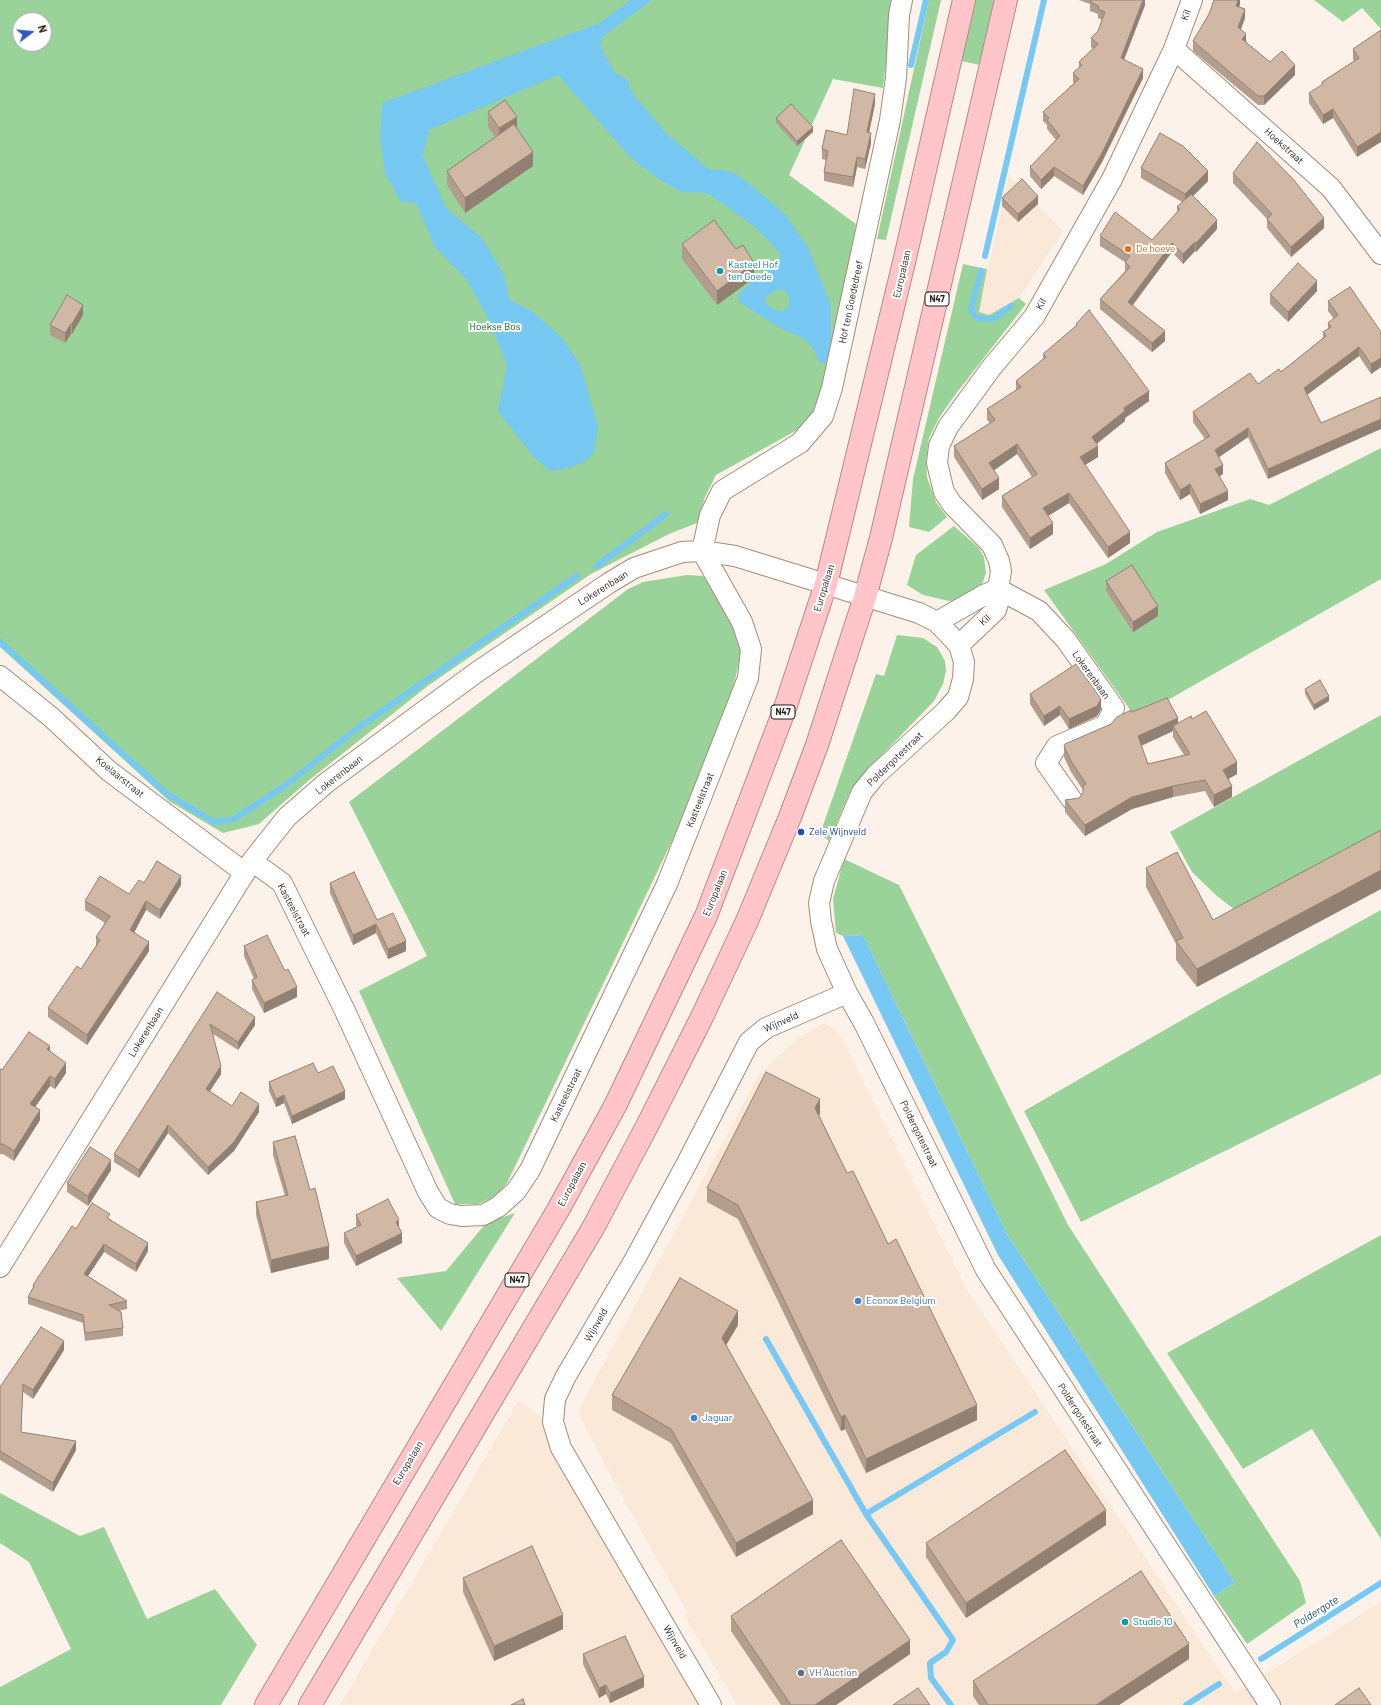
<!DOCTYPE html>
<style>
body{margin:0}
#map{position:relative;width:1381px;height:1705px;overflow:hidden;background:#fcf2e9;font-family:Barlow,sans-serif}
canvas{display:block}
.north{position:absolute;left:12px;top:12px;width:40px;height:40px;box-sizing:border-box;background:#fff;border:1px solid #a8a5a1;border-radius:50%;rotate:74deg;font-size:11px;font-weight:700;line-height:16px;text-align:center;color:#251d15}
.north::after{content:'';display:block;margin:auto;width:14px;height:18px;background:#3055c5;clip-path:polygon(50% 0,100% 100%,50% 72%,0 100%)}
</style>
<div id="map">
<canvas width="1381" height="1705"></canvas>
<div class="north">N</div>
</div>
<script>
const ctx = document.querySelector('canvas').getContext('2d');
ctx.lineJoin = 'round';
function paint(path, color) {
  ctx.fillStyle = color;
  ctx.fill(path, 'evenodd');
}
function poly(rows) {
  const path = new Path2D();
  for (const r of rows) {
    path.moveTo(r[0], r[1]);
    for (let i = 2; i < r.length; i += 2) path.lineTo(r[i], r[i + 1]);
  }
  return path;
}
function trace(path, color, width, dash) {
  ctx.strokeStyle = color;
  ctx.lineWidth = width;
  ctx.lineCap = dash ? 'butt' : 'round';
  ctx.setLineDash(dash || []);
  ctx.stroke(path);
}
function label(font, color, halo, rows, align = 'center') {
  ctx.font = font + ' Barlow,sans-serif';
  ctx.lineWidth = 4;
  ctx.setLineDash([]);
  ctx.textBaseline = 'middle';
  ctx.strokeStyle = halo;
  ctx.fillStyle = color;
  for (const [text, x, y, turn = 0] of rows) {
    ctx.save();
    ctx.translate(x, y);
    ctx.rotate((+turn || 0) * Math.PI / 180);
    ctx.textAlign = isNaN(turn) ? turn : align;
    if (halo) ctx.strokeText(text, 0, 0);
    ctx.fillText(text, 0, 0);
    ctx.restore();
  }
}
const built = poly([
 [1009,175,1063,231,1019,298,989,315,978,312,987,269,993,247],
 [825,1023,840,1035,966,1288,1235,1693,1381,1602,1381,1705,737,1705,687,1620,687,1612,625,1502,579,1415,581,1406,759,1075,799,1037],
 [519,1400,544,1419,586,1509,699,1705,340,1705]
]);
const green = poly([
 [0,0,894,0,883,88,833,79,789,175,856,224,843,295,821,405,810,423,716,475,705,497,697,523,669,534,591,574,429,685,308,781,259,824,223,833,169,801,0,647],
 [20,20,44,20,44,44,20,44],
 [929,0,941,0,886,240,877,239],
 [975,0,995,0,980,65,961,61],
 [1314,0,1381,0,1381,29,1362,8,1343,22],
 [963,264,987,269,979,312,989,315,1019,298,1026,304,955,395,939,418,929,438,926,460,927,477,936,502,947,517,929,532,909,527,913,479],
 [1381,448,1381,579,1136,718,1044,590,1106,564,1157,532,1250,499,1269,505],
 [954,526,979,548,984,557,986,573,981,587,957,601,949,601,923,595,907,585,916,555],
 [687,575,703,576,720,599,734,628,741,652,734,685,690,804,507,1183,496,1196,478,1204,455,1204,359,991,427,956,349,802,628,589,643,582],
 [897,635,923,638,937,647,945,661,946,671,943,684,934,701,857,781,848,796,829,841,820,834,876,674,884,676],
 [1381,715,1381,837,1235,910,1217,896,1192,872,1170,832],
 [844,859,899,885,1068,1225,1300,1581,1306,1603,1247,1644,1214,1596,1235,1583,1008,1236,863,935,843,936,836,933,833,899],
 [1381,910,1381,1074,1081,1222,1024,1111,1208,1005],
 [515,1213,441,1331,397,1278,446,1271,486,1223],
 [1381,1235,1381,1539,1312,1429,1243,1469,1167,1353],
 [0,1493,80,1536,104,1527,147,1619,215,1589,257,1645,221,1705,0,1705,0,1687,71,1649,29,1562,0,1543]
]);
const water = poly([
 [631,0,652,0,602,37,601,48,615,73,628,80,630,90,667,134,710,170,724,170,734,173,747,182,784,213,808,247,831,306,831,340,826,362,820,364,813,348,805,339,777,326,741,303,738,299,739,293,780,258,780,254,772,244,755,227,709,194,706,193,679,191,662,181,631,158,558,75,429,130,423,156,446,208,482,238,504,275,509,299,533,312,561,337,580,364,598,426,594,453,584,462,565,469,550,471,533,456,498,411,507,364,486,314,466,279,435,247,416,203,401,202,385,173,380,136,382,103,599,23],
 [777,290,784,290,789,297,789,307,782,311,770,308,765,301,766,296],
 [863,935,1008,1236,1235,1583,1214,1596,998,1255,843,936]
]);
const stream = poly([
 [911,65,926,0],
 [985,256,1044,0],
 [981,271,971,309,976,318,993,319,1011,306],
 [597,566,666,514],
 [0,642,167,794,214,822,234,819,286,785,359,727,577,576],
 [766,1339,866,1514,953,1640,946,1652,930,1663,931,1678,951,1705],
 [866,1514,1035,1412],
 [1261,1659,1381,1583],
 [1186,1705,1219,1684]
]);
const minor = poly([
 [1174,49,1331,188,1381,254],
 [702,551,710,515,722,491,800,443,823,416,832,388,890,120,896,78,899,15,902,0],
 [998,589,1039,611,1066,640,1114,708,1106,725,1057,746,1046,763,1072,800],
 [937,622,984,595,998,589],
 [959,645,996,610,999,600,998,589,1001,571,999,561,992,545,952,504,944,492,937,463,939,446,948,427,992,367,1034,317,1112,179,1174,49,1192,0],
 [0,676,51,717,109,771,245,873],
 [252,861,282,883,345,1011,428,1192,438,1208,450,1214,462,1216,483,1215,498,1207,516,1191,530,1170,667,884,748,678,751,649,742,622,702,551],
 [0,1267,252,861,287,817,326,783,477,672,609,583,634,568,682,552,702,551,735,556,919,613,937,622,959,645,964,662,963,679,958,697,946,711,876,775,862,792,824,881,819,903,821,921,827,949,847,993,864,1023,986,1270,1270,1705],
 [711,1705,561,1448,553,1422,555,1399,566,1376,635,1259,687,1163,749,1042,766,1028,847,993]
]);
const highway = poly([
 [266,1705,558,1210,615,1106,706,916,784,711,826,584,905,258,964,0],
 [310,1705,593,1228,647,1126,701,1019,747,921,790,817,817,745,865,597,881,538,1006,0]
]);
const wall = poly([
 [1079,0,1145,0,1145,5,1124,60,1143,78,1102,162,1083,195,1054,176,1041,189,1030,176,1030,167,1056,140,1047,129,1047,125,1043,121,1043,112,1074,83,1073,82,1073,73,1079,68,1079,62,1093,49,1091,47,1091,38,1098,31,1102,20,1098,18,1098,14,1090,11,1090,4],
 [1240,0,1240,4,1239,7,1245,18,1241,29,1246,43,1270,62,1295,75,1264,105,1258,105,1193,51,1193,41],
 [1381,30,1357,157,1333,118,1323,124,1309,103,1309,93,1322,85,1322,82,1354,61,1353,59,1353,49],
 [875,104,869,132,871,143,865,169,857,167,853,187,824,181,824,172,826,160,822,159,822,149,847,135],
 [488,112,533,166,465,213,447,185,447,171,495,137,488,127],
 [776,118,813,132,797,146,776,123],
 [1141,168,1208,181,1193,196,1217,229,1196,252,1195,251,1183,264,1172,252,1133,305,1165,341,1152,352,1100,309,1100,299,1125,271,1125,262,1100,246,1100,236,1152,240,1177,212,1177,207,1182,202,1141,178],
 [1233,173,1324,228,1291,257,1267,228,1267,219,1233,183],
 [1002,198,1038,204,1018,222,1002,206],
 [682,244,736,249,754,278,717,305,682,259],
 [1317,291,1288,322,1270,304,1270,294],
 [1328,301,1381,332,1381,367,1371,374,1359,356,1307,395,1268,479,1248,437,1219,457,1223,474,1220,476,1228,500,1200,514,1190,494,1180,500,1165,473,1165,463,1205,439,1193,422,1193,412,1258,384,1281,372,1323,338,1323,332,1328,329,1328,323,1334,319,1328,311],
 [83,315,72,334,71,334,65,343,50,335,50,325],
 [1076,324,1149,401,1125,418,1125,421,1097,444,1098,457,1085,465,1130,543,1108,558,1069,503,1048,516,1053,534,1030,549,1002,507,1002,496,1032,477,1017,454,994,470,999,489,982,500,954,457,954,446,990,423,987,420,987,409,1016,390,1016,381,1043,359,1043,354,1076,326],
 [1106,581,1158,616,1133,632,1106,591],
 [1305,689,1329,701,1314,710,1305,694],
 [1030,694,1101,709,1097,716,1069,729,1060,715,1044,726,1030,704],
 [1132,712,1178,723,1192,719,1237,774,1228,779,1232,797,1214,807,1205,791,1173,797,1132,809,1085,836,1065,812,1065,800,1079,798,1083,793,1083,790,1071,772,1064,757,1064,746,1111,724],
 [1173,731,1173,737,1184,755,1148,764,1141,746],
 [1146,868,1213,920,1197,987,1176,960,1176,944,1146,887],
 [144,883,181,885,160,919,146,910,134,933,149,951,87,1045,48,1017,48,1008,81,969,96,946,96,937,105,923,85,910,85,901,129,894],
 [330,883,377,920,406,951,388,959,376,933,353,945,330,893],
 [244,946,285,971,297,997,264,1013,252,989,252,980,254,979,244,956],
 [217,992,255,1025,238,1050,213,1034,221,1074,210,1091,232,1106,259,1112,234,1151,208,1175,168,1133,139,1178,114,1162,114,1154],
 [50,1051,66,1073,55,1089,50,1086,35,1107,40,1120,14,1161,3,1154,0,1154,0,1069,2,1070],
 [318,1073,345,1099,292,1124,284,1103,276,1107,269,1091,269,1082],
 [820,1114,819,1115,847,1173,888,1244,977,1420,866,1473,845,1429,841,1431,738,1219,707,1202,707,1188],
 [273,1142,329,1259,271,1273,256,1215,256,1202,285,1196,273,1155],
 [111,1170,88,1206,67,1192,67,1183],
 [356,1215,402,1243,356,1266,344,1243,344,1233,357,1227,356,1225],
 [110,1219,148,1251,136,1272,104,1252,88,1276,127,1301,127,1309,118,1311,123,1328,123,1336,85,1341,83,1323,28,1304,28,1297,33,1288,33,1285,76,1229],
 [738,1325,726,1345,813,1514,736,1557,671,1443,612,1410,612,1395],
 [64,1350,33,1399,23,1392,21,1432,76,1450,53,1492,0,1460,0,1387],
 [1106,1525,966,1618,926,1557,926,1543],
 [463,1578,563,1629,494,1661,463,1592],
 [731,1616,910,1654,836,1705,781,1705,731,1631],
 [583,1654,644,1687,610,1703,606,1694,599,1698,583,1664],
 [1189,1659,1119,1705,979,1705,973,1696,973,1681]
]);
const shadedWall = poly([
 [1143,0,1145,0,1145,5,1121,67,1121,58],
 [1238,0,1240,0,1240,4,1236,16,1236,6],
 [1245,9,1245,18,1238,37,1238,27],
 [1246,34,1246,43,1242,39],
 [1295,65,1295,75,1264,105,1264,96],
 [1143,69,1143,78,1102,162,1083,195,1083,186],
 [875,94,875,104,867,142,867,132],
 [1333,109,1333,118,1323,124,1323,115],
 [517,117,517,131,499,143,499,128],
 [813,127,813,132,797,146,797,141],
 [1381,132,1381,142,1357,157,1357,147],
 [871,133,871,143,865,169,865,159],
 [533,152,533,166,465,213,465,198],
 [857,157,857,167,853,187,853,177],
 [1054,167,1054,176,1041,189,1041,180],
 [1208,171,1208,181,1185,204,1185,194],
 [1038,196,1038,204,1018,222,1018,214],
 [1324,218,1324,228,1291,257,1291,247],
 [1217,220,1217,229,1196,252,1196,243],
 [1195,242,1195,251,1183,264,1183,254],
 [1172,243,1172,252,1128,311,1128,302],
 [754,263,754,278,717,305,717,291],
 [1317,281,1317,291,1288,322,1288,312],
 [83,305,83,315,72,334,72,324],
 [71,324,71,334,65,343,65,333],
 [1165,331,1165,341,1152,352,1152,343],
 [1359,347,1359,356,1304,397,1304,388],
 [1381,358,1381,367,1371,374,1371,364],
 [1149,391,1149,401,1125,418,1125,421,1092,447,1092,437,1124,408],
 [1381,419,1381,429,1268,479,1268,469],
 [1248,428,1248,437,1215,460,1215,450],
 [1017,444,1017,454,989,474,989,463],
 [1098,446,1098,457,1080,468,1080,457],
 [1223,465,1223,474,1215,479,1215,469],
 [999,478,999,489,982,500,982,489],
 [1190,484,1190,494,1180,500,1180,490],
 [1228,491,1228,500,1200,514,1200,504],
 [1069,493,1069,503,1043,519,1043,508],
 [1053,523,1053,534,1030,549,1030,538],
 [1130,532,1130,543,1108,558,1108,547],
 [1158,606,1158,616,1133,632,1133,622],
 [1329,696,1329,701,1314,710,1314,705],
 [1101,699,1101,709,1097,716,1069,729,1069,719],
 [1060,706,1060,715,1044,726,1044,716],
 [1178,718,1178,729,1173,726,1173,731,1138,747,1138,736],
 [1237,762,1237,774,1223,782,1223,770],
 [1173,786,1173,797,1132,809,1085,836,1085,825,1132,797],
 [1232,786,1232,797,1214,807,1214,795],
 [1381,870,1381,889,1197,987,1197,969],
 [181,876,181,885,160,919,160,910],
 [146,901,146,910,130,940,130,930],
 [376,924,376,933,353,945,353,935],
 [406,941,406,951,388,959,388,949],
 [149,942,149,951,87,1045,87,1035],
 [297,987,297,997,264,1013,264,1003],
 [255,1017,255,1025,238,1050,238,1042],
 [50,1046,50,1056,47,1049],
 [66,1063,66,1073,55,1089,55,1079],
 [221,1066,221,1074,206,1097,206,1089],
 [50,1076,50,1086,30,1114,30,1104],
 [345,1091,345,1099,292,1124,292,1116],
 [284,1095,284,1103,276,1107,276,1099],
 [820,1099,820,1114,815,1122,815,1108],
 [259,1104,259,1112,234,1151,208,1175,208,1167],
 [40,1110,40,1120,14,1161,14,1151],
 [168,1125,168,1133,139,1178,139,1170],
 [111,1160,111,1170,88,1206,88,1196],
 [399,1220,399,1230,396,1222],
 [402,1233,402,1243,356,1266,356,1256],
 [148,1243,148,1251,136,1272,136,1264],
 [104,1244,104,1252,84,1282,84,1274],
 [329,1246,329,1259,271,1273,271,1260],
 [738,1311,738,1325,722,1352,722,1338],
 [64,1341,64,1350,33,1399,33,1390],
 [977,1405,977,1420,866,1473,866,1459],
 [845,1415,845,1429,841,1431,841,1417],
 [76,1441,76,1450,53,1492,53,1483],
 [813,1500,813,1514,736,1557,736,1543],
 [1106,1510,1106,1525,966,1618,966,1603],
 [563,1615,563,1629,494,1661,494,1646],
 [910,1640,910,1654,836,1705,815,1705],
 [1189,1644,1189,1659,1119,1705,1096,1705],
 [644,1677,644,1687,610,1703,610,1693],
 [606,1685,606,1694,599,1698,599,1688]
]);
const building = poly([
 [1091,0,1143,0,1121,58,1143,69,1102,153,1083,186,1054,167,1041,180,1030,167,1060,136,1047,120,1049,118,1043,112,1079,79,1073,73,1082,65,1079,62,1098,44,1091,38,1098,31,1105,12,1098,9,1099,6,1090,2,1091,0],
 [1214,0,1238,0,1236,6,1245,9,1238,27,1246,34,1242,39,1270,62,1282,51,1295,65,1264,96,1258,96,1193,41,1209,14,1214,0],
 [1381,30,1381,132,1357,147,1333,109,1323,115,1309,93,1323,84,1322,82,1359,58,1353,49,1381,30],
 [854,89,875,94,867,132,871,133,865,159,857,157,853,177,824,172,828,151,822,149,826,130,847,135,854,89],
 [505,100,517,117,499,128,488,112,505,100],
 [791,104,813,127,797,141,776,118,791,104],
 [514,124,533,152,465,198,447,171,514,124],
 [1160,133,1183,146,1208,171,1185,194,1141,168,1160,133],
 [1257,142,1293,179,1324,218,1291,247,1267,219,1272,214,1233,173,1257,142],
 [1022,179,1038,196,1018,214,1002,198,1022,179],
 [1191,194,1217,220,1196,243,1195,242,1183,254,1172,243,1128,302,1165,331,1152,343,1100,299,1130,267,1125,262,1130,256,1100,236,1115,212,1152,240,1180,209,1177,207,1191,194],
 [714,220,736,249,743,245,754,263,717,291,682,244,714,220],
 [1298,263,1317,281,1288,312,1270,294,1298,263],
 [1350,287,1381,332,1381,358,1371,364,1359,347,1304,388,1321,423,1381,397,1381,419,1268,469,1248,428,1215,450,1223,465,1215,469,1228,491,1200,504,1190,484,1180,490,1165,463,1210,436,1193,412,1250,373,1258,384,1279,369,1281,372,1326,336,1323,332,1331,327,1328,323,1338,315,1328,301,1350,287],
 [67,295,83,305,72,324,71,324,65,333,50,325,67,295],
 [1089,310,1149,391,1124,408,1125,411,1092,437,1098,446,1080,457,1130,532,1108,547,1069,493,1043,508,1053,523,1030,538,1002,496,1037,474,1017,444,989,463,999,478,982,489,954,446,995,420,987,409,1021,387,1016,381,1046,357,1043,354,1077,325,1076,324,1089,310],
 [1132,565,1158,606,1133,622,1106,581,1132,565],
 [1076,664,1101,699,1097,706,1069,719,1060,706,1044,716,1030,694,1076,664],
 [1320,680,1329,696,1314,705,1305,689,1320,680],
 [1167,698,1178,718,1138,736,1148,764,1190,754,1173,726,1191,716,1192,719,1206,711,1237,762,1223,770,1232,786,1214,795,1205,780,1173,786,1132,797,1085,825,1065,800,1079,798,1083,793,1083,786,1086,784,1071,761,1064,746,1065,744,1111,724,1117,717,1131,710,1132,712,1167,698],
 [1381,830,1381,870,1197,969,1176,941,1183,938,1146,868,1177,852,1213,920,1381,830],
 [157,861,181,876,160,910,146,901,130,930,149,942,87,1035,48,1008,77,966,81,969,100,940,96,937,110,916,85,901,100,876,129,894,139,880,144,883,157,861],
 [354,872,377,920,393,913,406,941,388,949,376,924,353,935,330,883,354,872],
 [267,935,285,971,288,969,297,987,264,1003,252,980,257,977,244,946,267,935],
 [217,992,255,1017,238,1042,210,1024,221,1066,206,1089,232,1106,241,1092,259,1104,234,1142,208,1167,168,1125,139,1170,114,1154,217,992],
 [29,1032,50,1046,47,1049,66,1063,55,1079,50,1076,30,1104,40,1110,14,1151,3,1144,0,1144,0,1069,2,1070,29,1032],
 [313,1063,318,1073,333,1066,345,1091,292,1116,284,1095,276,1099,269,1082,313,1063],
 [766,1072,820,1099,815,1108,847,1173,853,1171,888,1244,896,1239,977,1405,866,1459,845,1415,841,1417,738,1205,707,1188,766,1072],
 [295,1136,310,1190,315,1188,329,1246,271,1260,256,1202,288,1195,273,1142,295,1136],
 [90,1147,111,1160,88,1196,67,1183,90,1147],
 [388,1199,399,1220,396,1222,402,1233,356,1256,344,1233,361,1225,356,1215,388,1199],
 [92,1203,110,1214,107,1218,148,1243,136,1264,104,1244,84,1274,127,1301,109,1305,121,1312,123,1328,85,1333,83,1315,28,1297,34,1286,33,1285,72,1226,76,1229,92,1203],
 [680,1278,738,1311,722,1338,813,1500,736,1543,671,1429,612,1395,680,1278],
 [41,1327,64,1341,33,1390,23,1384,21,1432,76,1441,53,1483,0,1451,0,1387,41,1327],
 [1065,1450,1106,1510,966,1603,926,1543,1065,1450],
 [841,1540,910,1640,815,1705,791,1705,731,1616,841,1540],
 [532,1546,563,1615,494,1646,463,1578,532,1546],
 [1141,1571,1189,1644,1096,1705,988,1705,973,1681,1141,1571],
 [625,1636,644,1677,610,1693,606,1685,599,1688,583,1654,625,1636],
 [918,1688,930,1705,893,1705,918,1688],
 [1359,1688,1371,1705,1335,1705,1359,1688],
 [523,1699,525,1705,511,1705,523,1699]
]);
const markers = [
 [1128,249,4,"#e8710a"],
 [720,271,4,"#0f9aa8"],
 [801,832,4,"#1a4fb4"],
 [858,1301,4,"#3f7fe0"],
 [694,1418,4,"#3f7fe0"],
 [1125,1622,4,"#0f9aa8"],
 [801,1673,4,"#5c6f8a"]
];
const shields = [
 [937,299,24],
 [783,712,24],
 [517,1280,24]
];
const shieldNames = [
 ["N47",937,299],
 ["N47",783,712],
 ["N47",517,1280]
];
const streetNames = [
 ["Kil",1186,15,-70],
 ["Hoekstraat",1284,146,42],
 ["Europalaan",902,274,-77],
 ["Hof ten Goededreef",851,302,-78],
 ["Kil",1041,304,-61],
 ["Lokerenbaan",603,588,-32],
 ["Europalaan",824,588,-73],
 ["Kil",985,620,-43],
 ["Lokerenbaan",1091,675,54],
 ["Poldergotestraat",895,759,-44],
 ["Lokerenbaan",339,775,-38],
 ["Koelaarstraat",120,777,39],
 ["Kasteelstraat",700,800,-68],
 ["Europalaan",715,893,-68],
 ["Kasteelstraat",294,910,62],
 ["Wijnveld",781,1022,-24],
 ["Lokerenbaan",146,1032,-58],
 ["Kasteelstraat",566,1095,-64],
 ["Poldergotestraat",919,1134,64],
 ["Europalaan",572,1184,-62],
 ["Wijnveld",596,1325,-60],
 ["Poldergotestraat",1080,1415,57],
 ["Europalaan",408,1463,-59],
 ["Wijnveld",675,1642,60]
];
const foodNames = [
 ["De hoeve",1136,249]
];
const cultureNames = [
 ["Kasteel Hof",728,265],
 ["ten Goede",728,277],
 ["Studio 10",1133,1622]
];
const parkNames = [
 ["Hoekse Bos",495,327]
];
const transitNames = [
 ["Zele Wijnveld",809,832]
];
const shopNames = [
 ["Econox Belgium",866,1301],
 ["Jaguar",702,1418]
];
const serviceNames = [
 ["VH Auction",809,1673]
];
const waterNames = [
 ["Poldergote",1316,1612,-32]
];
paint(built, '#fae8d8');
paint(green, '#99d39a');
paint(water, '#77c8f2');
trace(stream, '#77c8f2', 6);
trace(minor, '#a28c78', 22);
trace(highway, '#b38a89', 24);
trace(minor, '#fff', 20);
trace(highway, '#ffc5c8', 22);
paint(wall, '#b39e8d');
paint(shadedWall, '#928173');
paint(building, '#d0b8a4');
trace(building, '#928173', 1);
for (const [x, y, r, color] of markers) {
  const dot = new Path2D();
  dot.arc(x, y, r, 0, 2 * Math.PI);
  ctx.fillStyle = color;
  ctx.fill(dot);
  trace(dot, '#fff', 1.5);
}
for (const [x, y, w] of shields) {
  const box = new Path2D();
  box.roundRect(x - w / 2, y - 7, w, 14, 3);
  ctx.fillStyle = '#fff';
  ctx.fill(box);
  trace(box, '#251d15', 1);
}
label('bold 9px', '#251d15', null, shieldNames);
label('10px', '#251d15', '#fff', streetNames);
label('10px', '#c56008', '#fff', foodNames, 'left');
label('10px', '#0d838f', '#fff', cultureNames, 'left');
label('10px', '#035d16', '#fff', parkNames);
label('10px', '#164399', '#fff', transitNames, 'left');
label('10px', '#366cbe', '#fff', shopNames, 'left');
label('10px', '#4e5e75', '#fff', serviceNames, 'left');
label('italic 11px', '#0e506c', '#fff', waterNames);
</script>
